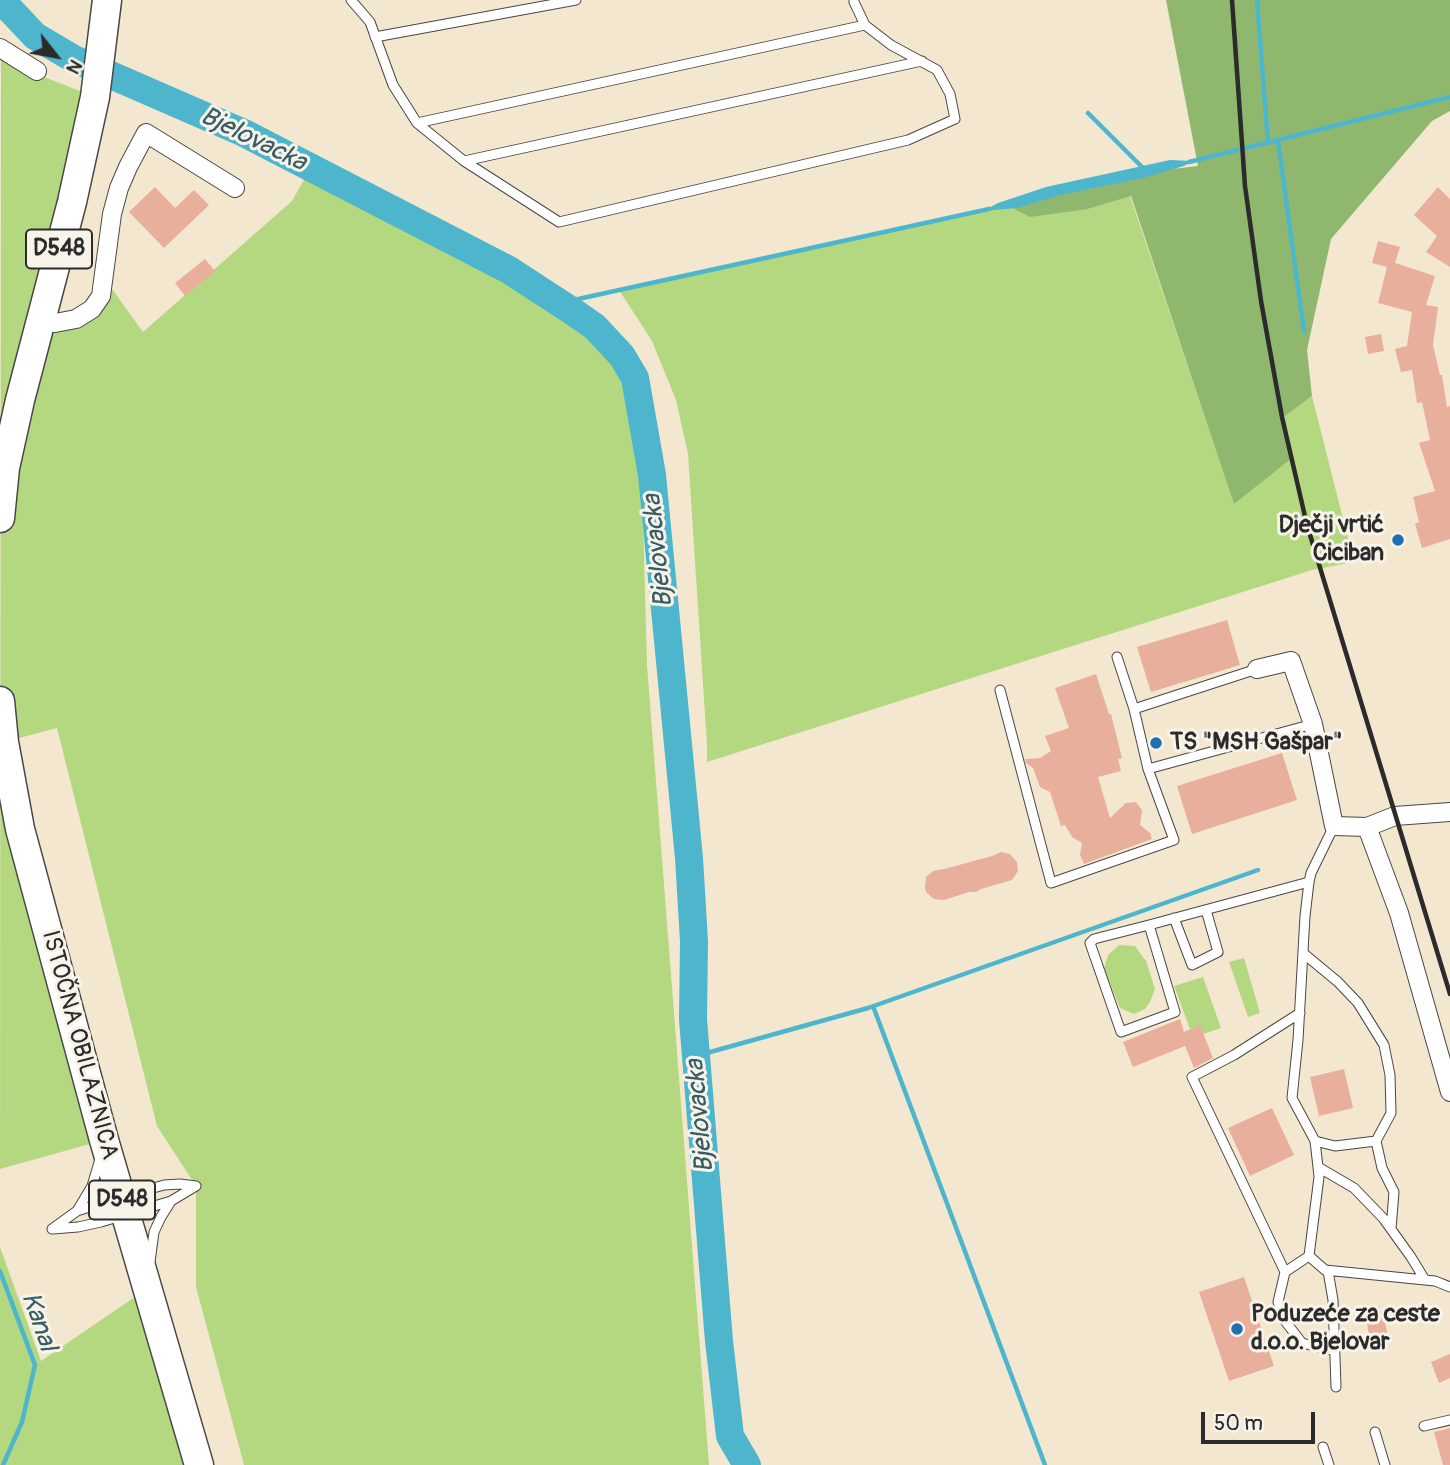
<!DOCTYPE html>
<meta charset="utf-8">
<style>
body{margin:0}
#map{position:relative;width:1450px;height:1465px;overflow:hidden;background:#f3e7d0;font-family:Pangolin,sans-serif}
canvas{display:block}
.north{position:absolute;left:21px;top:21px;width:70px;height:70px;-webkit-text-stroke:5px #f7f3e8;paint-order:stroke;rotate:121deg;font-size:19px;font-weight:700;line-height:28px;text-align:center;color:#2b2b2b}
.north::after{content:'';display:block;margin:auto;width:24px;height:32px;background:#2b2b2b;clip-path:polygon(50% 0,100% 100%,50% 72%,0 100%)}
.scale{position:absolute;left:1201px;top:1412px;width:114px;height:32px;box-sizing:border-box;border:4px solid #2b2b2b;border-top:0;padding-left:9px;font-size:21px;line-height:24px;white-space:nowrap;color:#2b2b2b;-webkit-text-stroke:5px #f7f3e8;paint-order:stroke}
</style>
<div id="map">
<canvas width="1450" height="1465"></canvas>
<div class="north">N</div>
<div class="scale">50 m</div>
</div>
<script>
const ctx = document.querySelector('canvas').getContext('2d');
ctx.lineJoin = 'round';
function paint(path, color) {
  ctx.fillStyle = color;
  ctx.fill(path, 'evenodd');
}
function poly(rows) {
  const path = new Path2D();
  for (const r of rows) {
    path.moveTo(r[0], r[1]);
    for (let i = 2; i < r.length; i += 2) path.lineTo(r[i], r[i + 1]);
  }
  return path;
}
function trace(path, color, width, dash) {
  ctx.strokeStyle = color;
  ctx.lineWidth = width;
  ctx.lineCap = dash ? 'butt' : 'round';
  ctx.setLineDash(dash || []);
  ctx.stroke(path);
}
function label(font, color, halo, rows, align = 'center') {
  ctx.font = font + ' Pangolin,sans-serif';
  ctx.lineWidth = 6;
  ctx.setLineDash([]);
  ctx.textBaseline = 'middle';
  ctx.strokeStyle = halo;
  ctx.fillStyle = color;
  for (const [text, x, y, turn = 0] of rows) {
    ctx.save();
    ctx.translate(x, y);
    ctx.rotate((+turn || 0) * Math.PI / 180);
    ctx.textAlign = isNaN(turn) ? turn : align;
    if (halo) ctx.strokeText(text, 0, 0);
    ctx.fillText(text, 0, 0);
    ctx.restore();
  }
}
const green = poly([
 [1,60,95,97,39,323,72,327,107,282,143,332,292,201,311,167,509,270,570,309,595,327,607,340,622,356,635,378,640,406,647,665,709,1465,244,1465,196,1287,196,1186,157,1126,57,728,8,741,104,1140,0,1169],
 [1130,196,1234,503,1291,459,1282,417,1312,396,1354,562,1312,570,707,762,707,745,688,454,676,400,652,341,619,290,1007,205,1088,209],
 [1119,945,1135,946,1146,961,1155,989,1150,1002,1145,1009,1134,1014,1120,1008,1104,969,1108,955],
 [1244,958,1260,1013,1248,1017,1229,962],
 [1203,977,1221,1028,1203,1034,1200,1026,1190,1029,1174,986],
 [0,1247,41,1361,148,1288,199,1465,0,1465]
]);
const forest = poly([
 [1166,0,1450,0,1450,111,1432,121,1331,239,1307,350,1312,396,1282,418,1291,459,1234,504,1131,196,1088,209,1030,217,1007,205,1147,172,1198,166]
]);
const water = poly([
 [1170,160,1193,161,1184,166,1143,178,1060,195,1017,208,983,211,998,203,1046,187]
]);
const stream = poly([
 [1257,0,1268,143],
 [0,13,4,3],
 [1088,113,1144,169],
 [1278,141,1304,331],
 [1189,162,1450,97],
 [560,303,989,209],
 [873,1006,1045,1465],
 [696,1056,868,1008,1258,870],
 [0,1271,35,1365,22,1422,3,1465]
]);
const river = poly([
 [1,0,35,36,74,59,244,133,509,270,575,313,595,327,622,356,635,378,652,475,689,858,694,941,693,1019,719,1341,730,1436,747,1465]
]);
const building = poly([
 [155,187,175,208,194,190,209,205,164,248,129,212],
 [1438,187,1450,199,1450,267,1426,252,1437,236,1414,215],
 [1378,241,1400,247,1395,263,1435,276,1426,305,1438,307,1433,345,1440,375,1442,375,1447,407,1450,406,1450,539,1422,548,1415,524,1419,522,1413,497,1435,491,1419,443,1430,440,1422,402,1417,403,1412,370,1401,372,1395,349,1407,346,1412,312,1378,303,1387,267,1372,263],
 [205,259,215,271,185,296,175,283],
 [1381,334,1384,351,1368,354,1365,337],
 [1227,620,1240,665,1151,692,1137,647],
 [1096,674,1109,714,1111,714,1122,758,1118,759,1121,771,1098,777,1110,818,1126,803,1136,802,1142,810,1140,825,1150,833,1152,839,1084,864,1080,855,1082,843,1072,837,1065,825,1061,826,1050,792,1040,787,1033,768,1026,763,1025,759,1040,758,1051,751,1045,736,1069,728,1055,688],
 [1282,753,1297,800,1192,834,1177,786],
 [1001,852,1010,854,1017,862,1018,871,1012,880,981,889,976,892,969,892,944,900,934,899,926,892,925,888,926,877,933,871,944,869,992,856],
 [1180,1019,1184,1032,1200,1025,1213,1058,1194,1068,1185,1046,1133,1067,1123,1042],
 [1344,1069,1353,1108,1319,1116,1310,1077],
 [1272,1108,1294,1155,1250,1176,1228,1128],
 [1244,1277,1274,1366,1229,1381,1199,1292],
 [1379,1306,1380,1311,1383,1311,1387,1333,1369,1337,1365,1307],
 [1450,1354,1450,1378,1439,1383,1431,1362],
 [1450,1428,1450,1465,1443,1465,1434,1432]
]);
const lane = poly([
 [351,0,370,22,393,85,417,123,464,161,559,222,908,140,955,119,950,94,937,70,891,45,865,25,854,2,854,0],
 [375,37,576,0],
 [417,123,865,25],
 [464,161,922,61],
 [1117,657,1134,709],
 [1000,690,1051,883,1174,840,1148,769,1313,724],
 [1148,769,1134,709,1257,669],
 [1334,826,1311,873,1309,882,1305,916,1298,1040,1292,1098,1315,1141,1318,1167,1319,1177,1309,1256,1325,1270,1435,1281,1450,1287],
 [1174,918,1192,965,1218,952,1206,910],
 [1149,925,1175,1012,1121,1032,1090,943,1094,939,1149,925,1309,882],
 [1303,953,1338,982,1358,1003,1384,1045,1390,1075,1391,1113,1376,1141,1382,1168,1394,1192,1391,1229],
 [1315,1141,1335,1146,1376,1141],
 [1318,1167,1354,1188,1383,1218,1411,1257,1425,1280],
 [77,1211,92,1186,100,1159],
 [52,1229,77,1211,121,1197,164,1185,180,1184,196,1186],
 [53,1229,78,1227,101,1222,171,1201,196,1186],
 [1309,1256,1285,1272,1278,1302,1285,1321,1302,1343,1335,1351],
 [150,1262,154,1232,161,1217,171,1201],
 [1328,1271,1333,1300,1336,1387],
 [1285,1272,1192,1077,1234,1055,1300,1013],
 [1424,1426,1450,1420],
 [1375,1432,1385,1465],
 [1323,1447,1329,1465]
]);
const street = poly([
 [0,48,37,71],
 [41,319,55,323,76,319,92,309,101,296,112,214,119,188,128,167,146,133,235,188],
 [1257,669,1291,661,1313,724,1334,826,1367,827,1395,816,1450,812],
 [1367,827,1399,913,1450,1092]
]);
const primary = poly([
 [0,518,5,468,20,400,72,202,95,97,107,0],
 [0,701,4,742,20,829,104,1140,199,1465]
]);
const rail = poly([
 [1232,0,1245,186,1261,301,1282,417,1307,525,1450,994]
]);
const markers = [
 [1398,540,7,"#1f6fb2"],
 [1156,743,7,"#1f6fb2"],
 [1237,1329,7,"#1f6fb2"]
];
const shields = [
 [59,249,66],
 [122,1200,66]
];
const shieldNames = [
 ["D548",59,249],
 ["D548",122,1200]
];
const poiNames = [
 ["Dječji vrtić",1384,526,"right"],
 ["Ciciban",1384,554,"right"],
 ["TS \"MSH Gašpar\"",1170,743],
 ["Poduzeće za ceste",1251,1315],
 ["d.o.o. Bjelovar",1251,1343]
];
const streetNames = [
 ["ISTOČNA OBILAZNICA",79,1045,75]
];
const waterNames = [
 ["Bjelovacka",253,140,26],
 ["Bjelovacka",659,551,-96],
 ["Bjelovacka",701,1116,-95],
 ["Kanal",38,1322,71]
];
paint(green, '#b4d880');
paint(forest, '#8fb86e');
paint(water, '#4db6cc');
trace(stream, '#4db6cc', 4.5);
trace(river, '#4db6cc', 28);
paint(building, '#e9af9d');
trace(lane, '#494744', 11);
trace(street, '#494744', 20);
trace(primary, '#494744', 31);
trace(lane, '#fff', 9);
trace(street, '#fff', 18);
trace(primary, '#fff', 28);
trace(rail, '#2b2b2b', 4.5);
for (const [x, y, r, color] of markers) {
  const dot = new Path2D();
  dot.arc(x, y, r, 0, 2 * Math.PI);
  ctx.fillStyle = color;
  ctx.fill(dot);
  trace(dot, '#f7f3e8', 2.5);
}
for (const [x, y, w] of shields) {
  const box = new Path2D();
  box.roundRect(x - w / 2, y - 19.5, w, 39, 5);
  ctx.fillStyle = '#f7f3e8';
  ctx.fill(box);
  trace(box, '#2b2b2b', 2);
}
label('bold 23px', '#2b2b2b', null, shieldNames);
label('bold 24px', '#2b2b2b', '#f7f3e8', poiNames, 'left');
label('24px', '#2b2b2b', '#f7f3e8', streetNames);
label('italic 26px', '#375c63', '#f7f3e8', waterNames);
</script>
